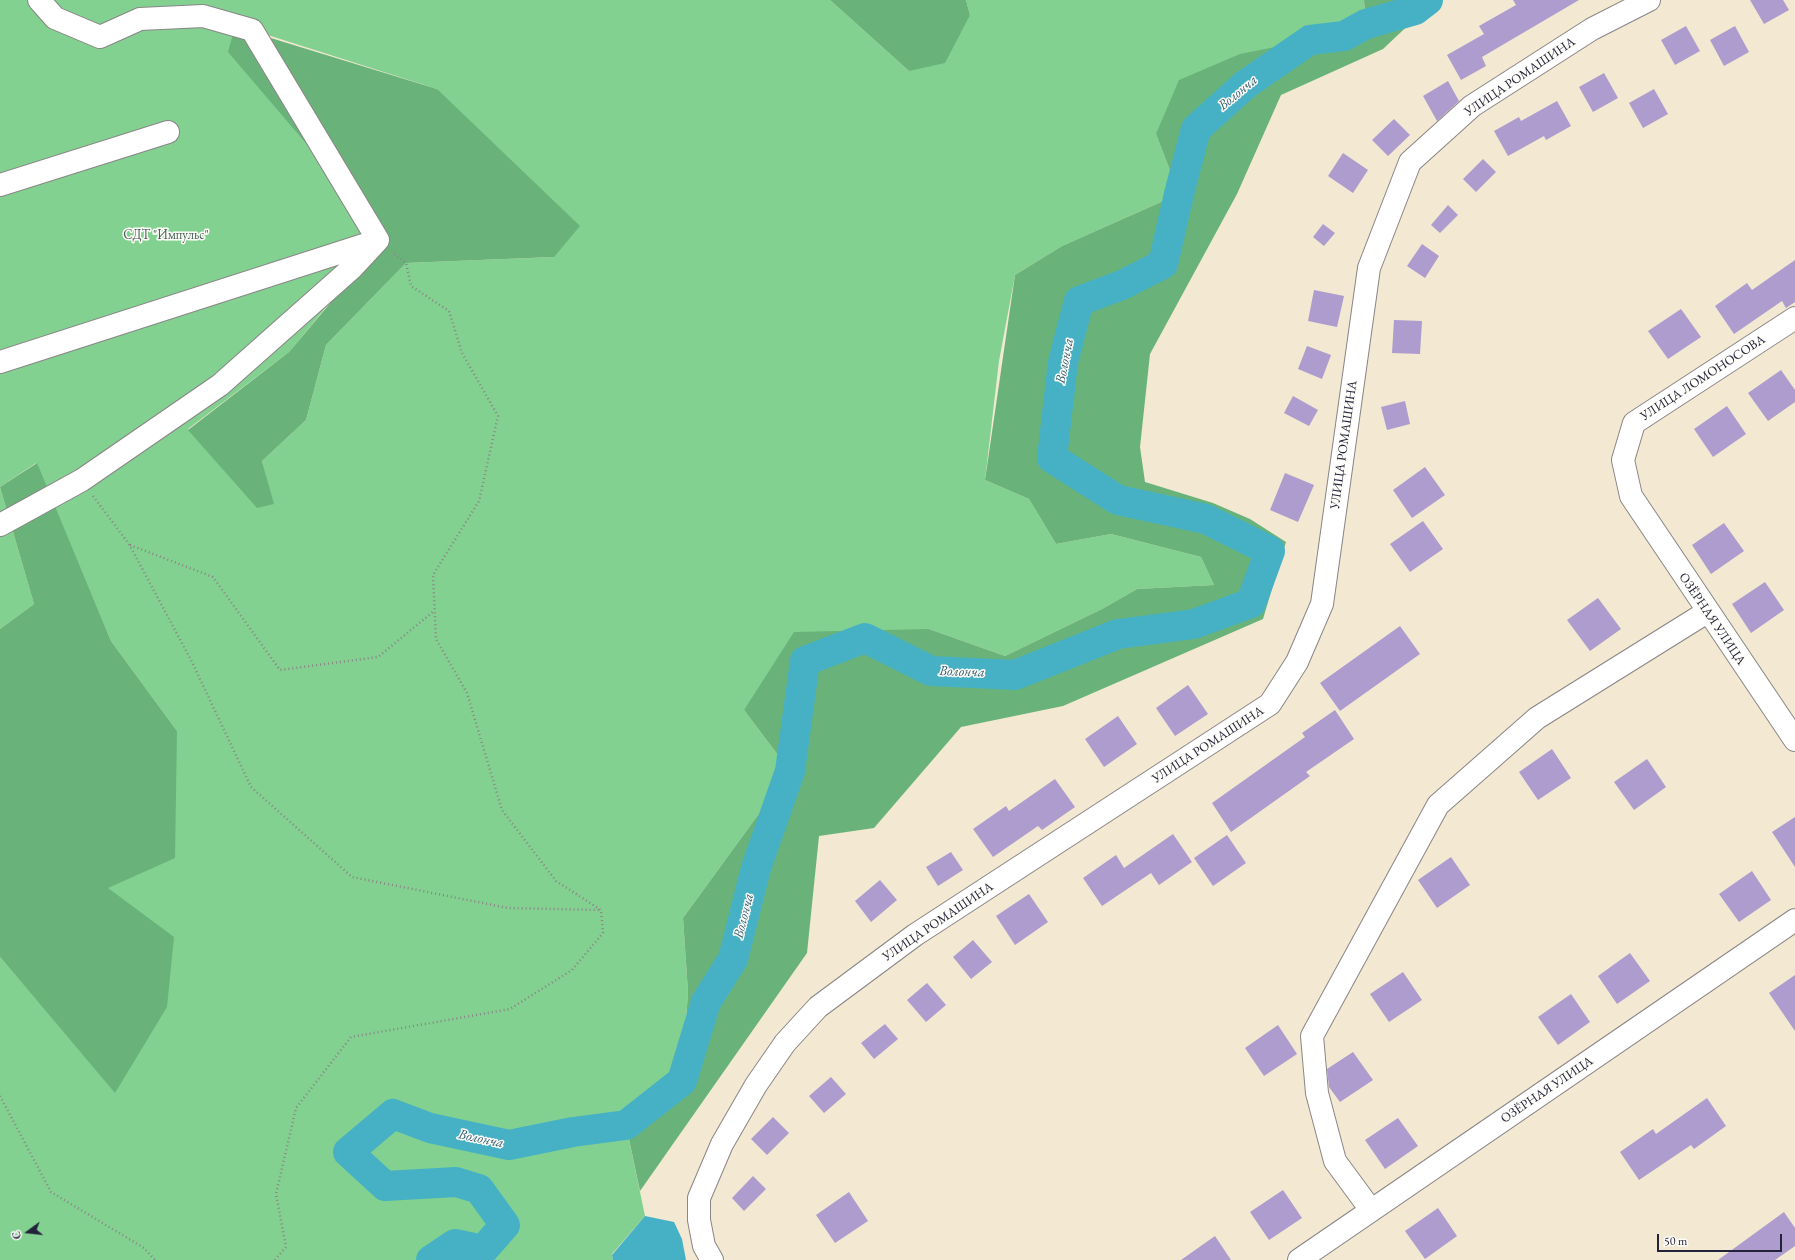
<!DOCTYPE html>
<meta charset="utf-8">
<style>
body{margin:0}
#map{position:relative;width:1795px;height:1260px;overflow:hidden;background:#f3e8d1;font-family:"EB Garamond",serif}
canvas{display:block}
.north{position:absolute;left:8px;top:1212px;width:40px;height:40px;-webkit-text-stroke:3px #fdfcf7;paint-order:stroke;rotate:255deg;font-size:11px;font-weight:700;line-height:16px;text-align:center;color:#22223b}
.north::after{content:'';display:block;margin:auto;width:14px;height:18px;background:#22223b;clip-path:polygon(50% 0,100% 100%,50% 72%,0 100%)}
.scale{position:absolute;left:1657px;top:1234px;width:125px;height:18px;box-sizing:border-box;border:2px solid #22223b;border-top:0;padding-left:5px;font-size:12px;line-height:14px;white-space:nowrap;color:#22223b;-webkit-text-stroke:3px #fdfcf7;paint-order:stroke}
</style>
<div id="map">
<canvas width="1795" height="1260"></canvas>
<div class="north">С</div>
<div class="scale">50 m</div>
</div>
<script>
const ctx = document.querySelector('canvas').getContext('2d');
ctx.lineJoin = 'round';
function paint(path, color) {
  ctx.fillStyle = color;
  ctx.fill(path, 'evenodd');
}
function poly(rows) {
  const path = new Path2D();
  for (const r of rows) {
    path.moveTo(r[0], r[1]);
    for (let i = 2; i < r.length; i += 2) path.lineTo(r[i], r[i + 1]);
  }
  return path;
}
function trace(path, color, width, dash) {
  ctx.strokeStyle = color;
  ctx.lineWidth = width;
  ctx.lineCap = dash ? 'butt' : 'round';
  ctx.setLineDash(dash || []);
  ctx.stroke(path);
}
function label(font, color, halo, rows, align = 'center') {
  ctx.font = font + ' "EB Garamond",serif';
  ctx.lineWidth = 3;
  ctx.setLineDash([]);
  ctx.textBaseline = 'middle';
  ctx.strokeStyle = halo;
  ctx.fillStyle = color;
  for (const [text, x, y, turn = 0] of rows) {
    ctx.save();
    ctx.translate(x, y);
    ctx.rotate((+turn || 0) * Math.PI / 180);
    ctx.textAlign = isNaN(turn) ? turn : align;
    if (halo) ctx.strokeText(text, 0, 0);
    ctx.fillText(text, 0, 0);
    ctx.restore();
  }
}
const green = poly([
 [0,0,830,0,909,71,970,15,966,0,1364,0,1366,24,1344,36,1310,40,1156,134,1179,194,1062,246,1015,275,999,361,985,480,1029,499,1056,544,1111,534,1201,557,1214,585,1137,589,1102,609,1005,656,929,629,744,710,790,771,683,918,688,992,682,1081,626,1125,645,1216,612,1254,613,1260,0,1260,0,957,115,1092,108,888,177,731,111,641,36,463,0,487,34,604,0,629],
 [234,27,252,30,437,89,554,257,406,263,326,345,306,420,262,461,273,503,188,429,289,352,385,236]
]);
const forest = poly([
 [830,0,966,0,970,15,945,63,909,71],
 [1364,0,1435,0,1383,49,1281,95,1237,194,1150,354,1140,447,1145,482,1213,503,1250,519,1286,542,1263,619,1063,706,961,727,874,828,819,836,807,953,640,1191,626,1125,682,1081,688,992,683,918,790,771,744,710,794,632,929,629,1005,656,1102,609,1137,589,1214,585,1201,557,1111,534,1056,544,1029,499,985,480,1015,275,1062,246,1179,194,1156,134,1179,80,1240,54,1310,40,1344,35,1366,24],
 [235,27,437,89,580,226,554,257,406,263,326,345,306,420,262,461,274,504,257,508,188,430,289,352,386,237,228,52],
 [37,463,111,641,177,731,175,858,108,888,174,937,167,1007,115,1093,0,957,0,629,34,604,0,487]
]);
const water = poly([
 [645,1216,674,1222,682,1239,686,1260,613,1260,612,1255]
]);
const river = poly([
 [431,1260,455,1244,483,1250,505,1225,479,1189,456,1182,385,1186,348,1152,393,1114,430,1128,509,1145,573,1132,626,1125,682,1081,706,1002,733,959,756,868,790,771,805,661,865,638,931,671,1015,675,1118,634,1194,624,1251,603,1270,551,1206,519,1118,500,1052,458,1063,362,1079,301,1122,285,1163,264,1179,194,1196,129,1246,84,1310,40,1344,36,1366,24,1415,10,1428,0]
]);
const building = poly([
 [1513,0,1579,0,1482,57,1486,66,1461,80,1447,55,1484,34,1479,26,1516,5],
 [1750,0,1783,0,1789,10,1764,24],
 [1686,26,1700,51,1675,65,1661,40],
 [1735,26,1749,52,1724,66,1710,40],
 [1604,73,1618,98,1593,112,1579,87],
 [1448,81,1459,101,1437,121,1423,96],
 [1654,89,1668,114,1643,128,1629,103],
 [1557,101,1571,126,1546,140,1544,136,1508,156,1494,131,1519,117,1521,121],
 [1394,119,1410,135,1388,156,1372,140],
 [1343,153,1368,170,1353,193,1328,176],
 [1483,159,1496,172,1476,192,1463,179],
 [1448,205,1458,215,1440,233,1431,225],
 [1323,224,1335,233,1324,246,1313,237],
 [1422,244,1439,256,1425,278,1407,266],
 [1795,260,1795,302,1786,308,1782,301,1734,334,1715,306,1747,283,1752,290],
 [1314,290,1344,296,1337,327,1308,321],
 [1681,309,1701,337,1668,359,1648,331],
 [1394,320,1422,321,1420,354,1392,353],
 [1307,346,1331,355,1322,379,1298,369],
 [1781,370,1795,390,1795,402,1768,421,1748,393],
 [1293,396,1318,410,1309,426,1284,413],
 [1405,401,1410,424,1387,430,1381,407],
 [1727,406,1746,434,1713,457,1694,429],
 [1425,467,1445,495,1412,518,1393,490],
 [1285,473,1314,485,1298,522,1270,510],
 [1423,521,1443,549,1410,572,1390,544],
 [1724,523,1744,551,1711,574,1692,545],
 [1765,582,1784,610,1751,633,1732,604],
 [1598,598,1621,629,1590,651,1567,620],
 [1400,626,1420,654,1340,711,1320,683],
 [1188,685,1208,714,1175,736,1156,708],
 [1335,710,1354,739,1306,772,1310,776,1231,832,1212,803,1305,737,1302,733],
 [1118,716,1137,744,1104,767,1085,739],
 [1552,749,1571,778,1538,800,1519,772],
 [1647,759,1666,787,1634,810,1614,782],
 [1055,779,1075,807,1042,830,1038,826,993,857,973,829,1006,806,1009,811],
 [1795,817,1795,867,1772,832],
 [1173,834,1192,862,1159,885,1151,873,1102,906,1083,878,1116,855,1124,868],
 [1227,835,1246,863,1213,886,1194,858],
 [951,852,963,870,938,886,926,867],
 [1451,857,1470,885,1437,908,1418,880],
 [1752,871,1771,900,1739,922,1719,894],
 [880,880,897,900,871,922,855,901],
 [1029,894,1048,922,1015,945,996,916],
 [973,940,992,962,971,979,953,957],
 [1630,953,1650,981,1617,1004,1598,976],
 [1403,972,1422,1000,1389,1022,1370,994],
 [1795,975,1795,1031,1769,993],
 [927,983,946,1005,926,1022,907,1000],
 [1571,994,1590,1022,1558,1045,1538,1017],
 [885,1024,898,1039,874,1059,861,1043],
 [1278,1025,1297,1054,1264,1076,1245,1048],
 [1353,1052,1373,1080,1340,1102,1329,1087,1327,1069],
 [831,1077,846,1094,824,1113,809,1096],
 [1707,1098,1726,1126,1694,1149,1691,1145,1639,1180,1620,1152,1653,1129,1656,1134],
 [773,1117,789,1133,767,1155,751,1139],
 [1398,1118,1418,1146,1385,1169,1365,1140],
 [753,1176,766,1189,744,1211,732,1198],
 [1283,1190,1302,1218,1269,1240,1250,1212],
 [849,1192,868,1221,835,1243,816,1215],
 [1438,1208,1457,1236,1425,1259,1405,1231],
 [1784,1212,1795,1228,1795,1246,1775,1260,1718,1260],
 [1215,1236,1231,1260,1181,1260]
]);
const path = poly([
 [93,496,129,544,191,660,251,787,352,877,508,908,601,910],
 [130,545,213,577,280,670,378,657,434,611],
 [0,1096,51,1192,144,1248,155,1260],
 [275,1260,286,1247,276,1194,296,1108,351,1037,510,1009,572,970,603,933,601,910,556,881,502,810,467,693,436,639,433,575,479,501,498,416,462,353,449,311,411,286,406,263,392,252]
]);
const minor = poly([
 [0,185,168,132],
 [1795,318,1634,423,1623,460,1631,496,1795,740],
 [0,362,376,241],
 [0,525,82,480,220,385,352,268,378,240,252,30,203,16,140,19,100,37,55,18,39,0],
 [1371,1210,1335,1161,1317,1093,1312,1036,1438,805,1537,718,1707,612],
 [712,1260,704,1246,699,1220,699,1198,722,1144,756,1085,785,1043,818,1007,915,935,1270,704,1297,662,1322,604,1369,268,1410,162,1472,106,1592,29,1649,0],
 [1299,1260,1795,920]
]);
const streetNames = [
 ["УЛИЦА РОМАШИНА",1520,77,-34],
 ["УЛИЦА ЛОМОНОСОВА",1703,378,-33],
 ["УЛИЦА РОМАШИНА",1344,445,-82],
 ["ОЗЁРНАЯ УЛИЦА",1712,619,56],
 ["УЛИЦА РОМАШИНА",1208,745,-33],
 ["УЛИЦА РОМАШИНА",938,922,-34],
 ["ОЗЁРНАЯ УЛИЦА",1547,1090,-34]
];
const parkNames = [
 ["СДТ \"Импульс\"",166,235]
];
const waterNames = [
 ["Волонча",1238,93,-40],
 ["Волонча",1065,361,-79],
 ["Волонча",962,672,2],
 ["Волонча",744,916,-76],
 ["Волонча",481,1139,12]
];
paint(green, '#82d190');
paint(forest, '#69b37a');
paint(water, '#46b1c5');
trace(river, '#46b1c5', 30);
paint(building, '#ad9ccd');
trace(minor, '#8a8586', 24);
trace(path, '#8a8586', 2.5, [1, 3]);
trace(minor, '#fff', 22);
label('13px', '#22223b', '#fdfcf7', streetNames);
label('13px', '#445f59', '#fdfcf7', parkNames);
label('italic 14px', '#305b72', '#fdfcf7', waterNames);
</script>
